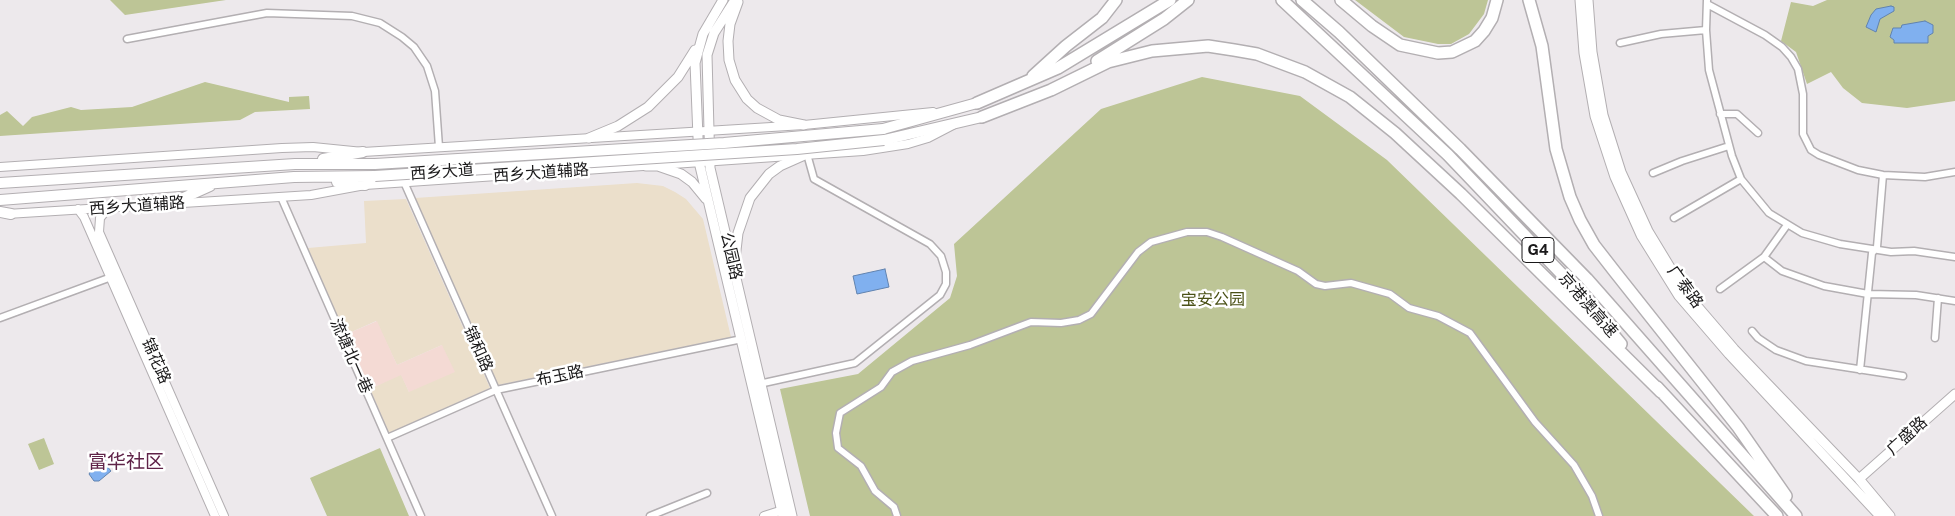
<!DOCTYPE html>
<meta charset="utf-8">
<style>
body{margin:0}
canvas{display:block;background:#ede9ec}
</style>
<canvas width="1955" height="516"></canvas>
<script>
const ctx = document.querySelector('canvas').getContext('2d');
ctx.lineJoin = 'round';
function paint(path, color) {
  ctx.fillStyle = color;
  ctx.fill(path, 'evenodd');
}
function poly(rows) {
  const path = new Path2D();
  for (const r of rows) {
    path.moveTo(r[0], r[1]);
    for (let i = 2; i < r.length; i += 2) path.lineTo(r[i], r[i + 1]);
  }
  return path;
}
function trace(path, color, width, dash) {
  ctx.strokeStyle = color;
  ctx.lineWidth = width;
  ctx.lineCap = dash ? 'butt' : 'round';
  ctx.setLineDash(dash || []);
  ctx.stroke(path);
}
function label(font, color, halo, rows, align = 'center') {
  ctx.font = font + ' "Public Sans","Noto Sans SC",sans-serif';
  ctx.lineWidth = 5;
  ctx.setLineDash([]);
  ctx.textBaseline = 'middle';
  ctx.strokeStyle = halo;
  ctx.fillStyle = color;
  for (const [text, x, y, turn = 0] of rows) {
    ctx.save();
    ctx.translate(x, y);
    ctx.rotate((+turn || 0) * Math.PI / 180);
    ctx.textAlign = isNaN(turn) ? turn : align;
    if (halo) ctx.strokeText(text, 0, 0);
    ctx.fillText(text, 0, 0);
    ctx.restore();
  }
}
const industrial = poly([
 [637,183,663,186,675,192,686,199,703,219,731,337,498,385,415,198],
 [406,199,490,388,389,433,370,389,401,374,409,392,442,345,397,365,376,321,345,335,308,248,366,243,364,201]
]);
const education = poly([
 [377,321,397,365,442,345,455,372,409,392,401,375,370,389,345,335]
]);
const green = poly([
 [110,0,226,0,125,15],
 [1355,0,1488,0,1484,14,1469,34,1451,44,1438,44,1404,37],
 [1827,0,1955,0,1955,101,1907,108,1862,103,1843,88,1831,72,1807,84,1796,52,1781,41,1791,2,1813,6],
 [1202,77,1300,96,1387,160,1754,516,810,516,780,389,858,374,950,298,957,276,954,244,1101,109],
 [205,82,289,102,289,97,309,96,310,109,255,112,240,120,0,136,0,115,7,111,23,126,32,117,71,107,81,110,132,107],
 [44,438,54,464,39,470,28,444],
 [380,448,409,516,327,516,310,478]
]);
const water = poly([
 [1891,6,1894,7,1894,11,1880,19,1876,32,1866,27,1871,15,1876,9,1891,6],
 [1925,21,1933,25,1933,33,1928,36,1928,43,1894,43,1894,40,1890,37,1893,28,1901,28,1902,25,1925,21],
 [885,269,889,287,857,294,853,276,885,269],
 [99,451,105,454,106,465,111,471,99,481,94,481,89,474,94,466,92,456,99,451]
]);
const minor = poly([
 [1707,0,1706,30,1709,70,1732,156,1741,179,1769,213,1802,233,1840,244,1891,252,1914,251,1955,257],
 [1707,4,1765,35,1782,47,1791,57,1798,69,1803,94,1803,134,1811,150,1819,155,1858,170,1883,175,1925,177,1955,172],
 [127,39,267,13,352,16,380,23,402,37,414,47,427,66,435,91,439,147],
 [1620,43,1661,34,1706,30],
 [1720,114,1737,114,1758,133],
 [1653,173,1682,161,1729,146],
 [404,182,552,516],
 [281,197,421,516],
 [1674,218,1741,179],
 [1764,257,1782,271,1824,286,1868,294,1916,295,1955,301],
 [1720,289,1764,257,1787,225],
 [0,318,114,276],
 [1752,331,1758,338,1776,350,1806,361,1903,376],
 [1935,338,1938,298],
 [1860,370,1872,253,1877,247,1883,175],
 [759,384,855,363,940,295,946,284,946,272,941,256,930,244,814,179,807,154],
 [387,438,496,390,742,339],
 [650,516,707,493],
 [897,516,894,507,875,491,861,466,838,448,836,433,840,413,881,387,892,372,912,361,970,345,1031,322,1061,323,1079,320,1091,314,1138,252,1151,242,1187,232,1207,232,1222,237,1298,271,1316,284,1325,286,1351,283,1390,294,1409,308,1438,316,1470,333,1535,422,1574,465,1592,496,1599,516]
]);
const tertiary = poly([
 [0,167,282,148,313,147,363,152,804,125,933,112],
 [109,207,100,218,99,232,224,516],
 [78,209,84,217,215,516],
 [7,214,311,195,365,185,863,151,908,144,928,138,953,125],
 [764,516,786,509]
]);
const secondary = poly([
 [723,0,703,34,695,63,699,162,783,516],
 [735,0,714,33,707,55,710,168,792,516],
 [1580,0,1584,53,1595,116,1615,177,1641,235,1679,296,1729,354,1880,516],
 [1588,0,1592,52,1603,115,1621,172,1648,231,1685,292,1734,349,1859,479,1890,516],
 [738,2,730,24,728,41,729,60,735,80,747,99,757,108,779,120,804,125],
 [589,138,618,126,648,107,678,77,695,50],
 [646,166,658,166,681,174,692,182,706,199],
 [735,259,738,233,750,198,769,174,780,166,807,154],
 [1859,479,1955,394]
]);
const primary = poly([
 [883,129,977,103],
 [884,140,982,117],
 [323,159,363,152],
 [337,182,365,185],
 [0,183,295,164,375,164],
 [0,200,294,177,375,176],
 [170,204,210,186],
 [0,212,11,214]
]);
const motorway = poly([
 [1282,0,1448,155,1575,288,1621,344],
 [1302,0,1339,32,1460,149,1587,279,1796,516],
 [1341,0,1372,26,1400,45,1438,53,1452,52,1475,41,1484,31,1492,18,1497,0],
 [1529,0,1542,46,1556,149,1570,197,1580,220,1594,245,1615,272,1738,427,1786,496],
 [1097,61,1164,19,1188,0],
 [1033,76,1066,46,1102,18,1116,0],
 [977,103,1058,68,1170,0],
 [982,117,1051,90,1108,62,1152,51,1208,46,1234,50,1257,54,1305,72,1350,97,1395,133,1461,194,1661,392],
 [1657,387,1777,516]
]);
const primaryBridge = poly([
 [375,164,724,143,883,129],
 [375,176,797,149,884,140]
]);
const shields = [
 [1538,250,32]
];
const shieldNames = [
 ["G4",1538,250]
];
const streetNames = [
 ["西乡大道",442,172,-4],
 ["西乡大道辅路",541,173,-4],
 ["西乡大道辅路",137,206,-4],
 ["公园路",731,256,77],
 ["广泰路",1685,287,54],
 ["京港澳高速",1588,305,49],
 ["锦和路",478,349,66],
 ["流塘北一巷",351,356,66],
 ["锦花路",156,361,66],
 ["布玉路",560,376,-12],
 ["广盛路",1907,436,-42]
];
const parkNames = [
 ["宝安公园",1213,300]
];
const quarterNames = [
 ["富华社区",126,462]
];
paint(industrial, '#ebdfcb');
paint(education, '#f4dad4');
paint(green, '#bdc596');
paint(water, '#80b0ef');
trace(water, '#6183af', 1);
trace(minor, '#b3afb2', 9);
trace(tertiary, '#b3afb2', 10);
trace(secondary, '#b3afb2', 11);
trace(primary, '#b3afb2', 12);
trace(motorway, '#b3afb2', 14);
trace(minor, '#fff', 6);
trace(tertiary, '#fff', 8);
trace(secondary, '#fff', 9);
trace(primary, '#fff', 10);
trace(motorway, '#fff', 11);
trace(primaryBridge, '#b3afb2', 12, []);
trace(primaryBridge, '#fff', 10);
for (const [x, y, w] of shields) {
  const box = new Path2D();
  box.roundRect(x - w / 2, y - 12.5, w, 25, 4);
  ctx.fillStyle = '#fff';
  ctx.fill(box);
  trace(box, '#1a191a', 1);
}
label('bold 15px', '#1a191a', null, shieldNames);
label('16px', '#1a191a', '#fff', streetNames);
label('16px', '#4a5116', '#fff', parkNames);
label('19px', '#5f2348', '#fff', quarterNames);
</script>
